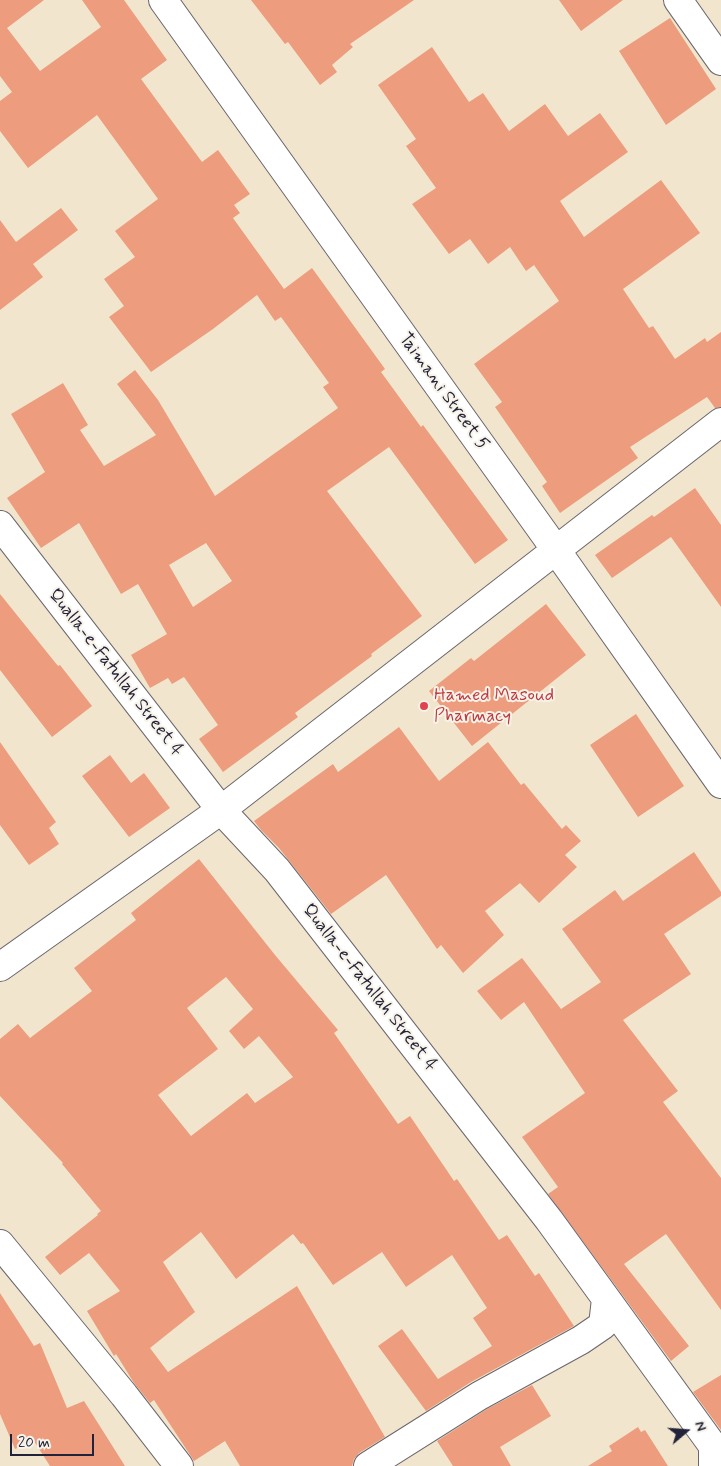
<!DOCTYPE html>
<style>
body{margin:0}
#map{position:relative;width:721px;height:1466px;overflow:hidden;background:#f1e6cd;font-family:Mynerve,sans-serif}
canvas{display:block}
.north{position:absolute;left:661px;top:1406px;width:50px;height:50px;-webkit-text-stroke:4px #f7f3e8;paint-order:stroke;rotate:72deg;font-size:14px;font-weight:700;line-height:20px;text-align:center;color:#22223b}
.north::after{content:'';display:block;margin:auto;width:18px;height:22px;background:#22223b;clip-path:polygon(50% 0,100% 100%,50% 72%,0 100%)}
.scale{position:absolute;left:10px;top:1434px;width:84px;height:22px;box-sizing:border-box;border:2px solid #22223b;border-top:0;padding-left:6px;font-size:15px;line-height:18px;white-space:nowrap;color:#22223b;-webkit-text-stroke:4px #f7f3e8;paint-order:stroke}
</style>
<div id="map">
<canvas width="721" height="1466"></canvas>
<div class="north">N</div>
<div class="scale">20 m</div>
</div>
<script>
const ctx = document.querySelector('canvas').getContext('2d');
ctx.lineJoin = 'round';
function paint(path, color) {
  ctx.fillStyle = color;
  ctx.fill(path, 'evenodd');
}
function poly(rows) {
  const path = new Path2D();
  for (const r of rows) {
    path.moveTo(r[0], r[1]);
    for (let i = 2; i < r.length; i += 2) path.lineTo(r[i], r[i + 1]);
  }
  return path;
}
function trace(path, color, width, dash) {
  ctx.strokeStyle = color;
  ctx.lineWidth = width;
  ctx.lineCap = dash ? 'butt' : 'round';
  ctx.setLineDash(dash || []);
  ctx.stroke(path);
}
function label(font, color, halo, rows, align = 'center') {
  ctx.font = font + ' Mynerve,sans-serif';
  ctx.lineWidth = 4;
  ctx.setLineDash([]);
  ctx.textBaseline = 'middle';
  ctx.strokeStyle = halo;
  ctx.fillStyle = color;
  for (const [text, x, y, turn = 0] of rows) {
    ctx.save();
    ctx.translate(x, y);
    ctx.rotate((+turn || 0) * Math.PI / 180);
    ctx.textAlign = isNaN(turn) ? turn : align;
    if (halo) ctx.strokeText(text, 0, 0);
    ctx.fillText(text, 0, 0);
    ctx.restore();
  }
}
const building = poly([
 [0,0,44,0,7,28,40,71,101,27,82,0,124,0,167,60,141,79,202,162,218,150,250,194,234,205,240,213,233,218,284,289,312,268,385,369,381,372,421,427,423,425,508,540,475,564,389,447,327,491,422,616,371,654,372,656,295,713,298,717,223,772,199,739,218,725,184,677,172,684,168,678,150,688,131,655,167,634,138,584,121,594,79,523,41,548,7,498,45,472,11,414,63,383,88,425,80,430,104,466,156,435,117,384,135,370,158,400,215,496,338,408,323,387,329,383,281,317,275,321,257,295,213,329,151,372,109,317,124,306,104,279,135,257,115,231,158,199,97,115,28,168,0,131,0,101,12,92,0,76],
 [206,543,232,581,193,607,169,565],
 [251,0,414,0,350,44,353,47,332,65,337,72,320,85,288,42,285,44],
 [559,0,623,0,581,31],
 [670,18,716,89,666,125,619,51],
 [432,47,469,102,483,93,509,131,545,104,568,136,600,113,628,152,560,201,584,237,661,180,700,233,623,289,649,328,653,326,675,359,705,338,707,342,721,332,721,407,715,408,707,397,630,447,638,458,560,513,542,486,547,482,495,407,502,402,474,364,559,301,534,265,526,271,510,247,488,264,470,239,449,254,412,204,436,188,406,146,416,139,378,85],
 [61,208,78,230,33,264,43,277,0,310,0,220,16,242],
 [695,488,721,525,721,607,671,537,612,578,595,555,652,515,654,517],
 [0,594,58,666,60,665,92,706,52,737,0,670],
 [546,604,586,655,472,746,429,691,471,658,474,661],
 [636,714,684,786,638,817,590,745],
 [399,727,439,781,488,742,521,785,524,783,562,829,566,825,581,841,565,855,577,867,539,903,520,883,485,911,504,935,463,973,441,945,437,949,386,875,331,914,279,848,261,830,254,821,333,764,338,772],
 [0,742,56,822,49,828,59,844,29,865,0,825],
 [110,755,131,783,144,773,170,808,129,837,82,776],
 [694,852,721,892,721,896,664,934,691,974,623,1020,678,1091,663,1102,721,1178,721,1310,666,1234,624,1264,689,1346,671,1361,548,1194,558,1187,522,1137,585,1093,524,1002,501,1020,477,991,522,958,561,1009,601,982,562,929,615,890,623,901],
 [199,859,275,955,338,1030,334,1033,398,1124,410,1116,454,1181,457,1179,499,1240,507,1235,535,1276,539,1273,574,1326,471,1382,426,1411,378,1346,402,1329,438,1379,492,1346,473,1318,487,1308,452,1255,406,1287,382,1252,333,1285,303,1243,301,1244,293,1234,236,1279,201,1232,163,1262,195,1312,150,1348,168,1372,297,1286,385,1437,359,1453,354,1459,352,1466,240,1466,225,1441,194,1461,154,1400,150,1403,134,1383,116,1354,114,1356,87,1311,120,1291,89,1253,60,1275,45,1257,98,1215,97,1214,101,1211,62,1164,63,1163,0,1096,0,1039,18,1024,30,1038,92,991,74,968,136,920,131,913],
 [226,977,253,1009,229,1031,244,1049,259,1036,293,1077,255,1103,247,1093,191,1136,158,1095,218,1049,187,1008],
 [0,1293,34,1346,40,1343,67,1408,84,1401,125,1466,50,1466,34,1441,15,1449,0,1414],
 [721,1375,721,1430,693,1392],
 [532,1385,551,1416,500,1447,511,1466,453,1466,437,1441,487,1409],
 [638,1427,641,1432,645,1430,668,1466,588,1466,612,1451,609,1446]
]);
const minor = poly([
 [163,0,556,550,721,784],
 [678,0,721,61],
 [0,525,221,810,277,870,549,1220,713,1446,713,1466],
 [0,967,221,810,721,422],
 [0,1244,124,1395,179,1466],
 [368,1466,479,1396,581,1340,603,1325,606,1299]
]);
const markers = [
 [424,706,5,"#e0444e"]
];
const streetNames = [
 ["Taimani Street 5",443,392,54],
 ["Qualla-e-Fatullah Street 4",115,673,52],
 ["Qualla-e-Fatullah Street 4",369,988,52]
];
const healthNames = [
 ["Hamed Masoud",434,696],
 ["Pharmacy",434,717]
];
paint(building, '#ed9c7d');
trace(minor, '#6a676e', 30);
trace(minor, '#fff', 28);
for (const [x, y, r, color] of markers) {
  const dot = new Path2D();
  dot.arc(x, y, r, 0, 2 * Math.PI);
  ctx.fillStyle = color;
  ctx.fill(dot);
  trace(dot, '#f7f3e8', 2);
}
label('18px', '#22223b', '#f7f3e8', streetNames);
label('18px', '#be3a42', '#f7f3e8', healthNames, 'left');
</script>
